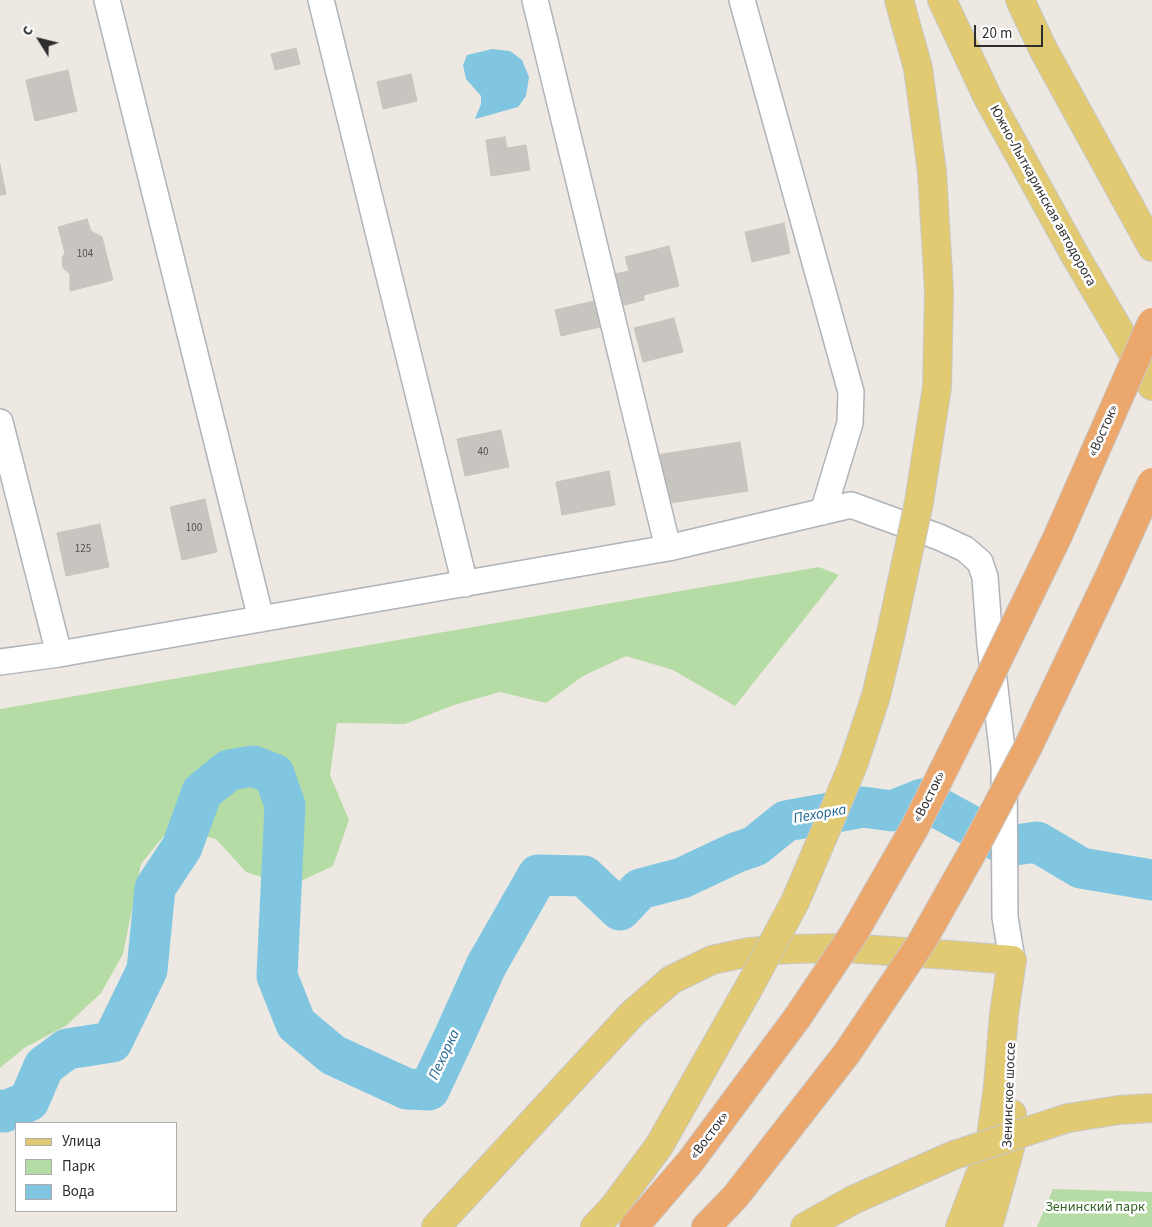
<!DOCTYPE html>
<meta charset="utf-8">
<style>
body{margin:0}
#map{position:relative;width:1152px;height:1227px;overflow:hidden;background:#ede8e1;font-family:"Source Sans 3",sans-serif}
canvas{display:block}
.legend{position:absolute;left:15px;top:1122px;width:162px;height:90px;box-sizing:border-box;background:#fff;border:1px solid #ababab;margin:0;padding:6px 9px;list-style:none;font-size:15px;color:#2d2d2d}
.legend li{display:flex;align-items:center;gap:10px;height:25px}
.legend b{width:25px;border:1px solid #ababab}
.north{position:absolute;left:15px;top:15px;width:50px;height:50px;-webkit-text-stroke:4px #fff;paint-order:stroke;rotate:306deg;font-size:14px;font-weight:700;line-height:20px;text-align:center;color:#2d2d2d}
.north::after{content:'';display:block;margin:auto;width:18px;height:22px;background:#2d2d2d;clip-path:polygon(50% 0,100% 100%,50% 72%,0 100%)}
.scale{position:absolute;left:974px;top:25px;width:69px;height:22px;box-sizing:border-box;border:2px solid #2d2d2d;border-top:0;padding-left:6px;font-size:15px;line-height:18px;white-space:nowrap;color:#2d2d2d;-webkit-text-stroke:4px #fff;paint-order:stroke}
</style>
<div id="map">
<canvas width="1152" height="1227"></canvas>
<ul class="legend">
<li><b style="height:6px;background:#e1ca72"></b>Улица</li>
<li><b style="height:14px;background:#b6dca5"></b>Парк</li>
<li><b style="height:14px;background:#81c6e1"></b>Вода</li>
</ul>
<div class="north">С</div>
<div class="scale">20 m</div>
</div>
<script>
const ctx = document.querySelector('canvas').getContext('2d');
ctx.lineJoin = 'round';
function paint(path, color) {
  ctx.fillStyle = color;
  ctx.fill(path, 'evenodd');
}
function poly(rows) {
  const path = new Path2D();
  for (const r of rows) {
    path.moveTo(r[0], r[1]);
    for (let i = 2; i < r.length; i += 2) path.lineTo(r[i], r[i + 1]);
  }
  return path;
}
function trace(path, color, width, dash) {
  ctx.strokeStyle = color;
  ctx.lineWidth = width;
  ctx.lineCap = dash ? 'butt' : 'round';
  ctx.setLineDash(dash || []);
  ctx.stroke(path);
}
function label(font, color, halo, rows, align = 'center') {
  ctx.font = font + ' "Source Sans 3",sans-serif';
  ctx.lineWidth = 5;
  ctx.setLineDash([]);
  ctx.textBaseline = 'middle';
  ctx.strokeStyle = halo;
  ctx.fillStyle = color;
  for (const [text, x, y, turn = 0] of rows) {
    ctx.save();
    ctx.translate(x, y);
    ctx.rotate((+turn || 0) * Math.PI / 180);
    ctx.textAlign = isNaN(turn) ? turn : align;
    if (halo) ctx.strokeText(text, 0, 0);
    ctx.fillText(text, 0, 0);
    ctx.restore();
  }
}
const green = poly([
 [819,567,839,575,735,706,673,670,626,656,583,676,546,703,500,692,454,705,405,724,337,723,330,775,349,820,333,866,290,886,246,872,216,839,170,828,141,864,123,954,101,993,67,1025,24,1048,0,1068,0,709],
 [1053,1189,1152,1192,1152,1227,1037,1227]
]);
const water = poly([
 [492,49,510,51,522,60,529,77,526,96,518,107,475,119,481,104,481,96,466,79,463,65,467,55]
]);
const river = poly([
 [0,1110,4,1112,29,1101,44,1066,67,1049,112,1042,147,970,155,888,182,847,202,792,229,770,253,766,274,774,285,805,277,976,296,1024,333,1055,407,1089,429,1090,454,1037,486,966,538,875,584,876,620,910,640,889,682,878,735,853,755,846,786,821,863,807,892,811,922,799,1008,846,1037,842,1081,868,1152,880]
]);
const building = poly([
 [296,48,300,64,275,70,271,54,296,48],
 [68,70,77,111,35,121,26,80,68,70],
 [411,74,417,101,383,109,377,82,411,74],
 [505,137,507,148,526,145,530,170,491,176,486,140,505,137],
 [0,165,6,194,0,195,0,165],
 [87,219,91,231,102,237,113,280,70,291,70,274,63,268,62,257,65,253,58,227,87,219],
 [784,223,790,253,752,262,745,232,784,223],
 [669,246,679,286,644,295,644,300,617,307,609,275,629,271,625,257,669,246],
 [594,301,600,327,561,336,555,310,594,301],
 [674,318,683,352,643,362,634,328,674,318],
 [501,430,509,467,465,476,457,439,501,430],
 [740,442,748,491,664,504,656,455,740,442],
 [609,471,615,505,562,515,556,482,609,471],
 [205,499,217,552,182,560,170,507,205,499],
 [100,524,109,567,66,576,57,533,100,524]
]);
const minor = poly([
 [107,0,261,619],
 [321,0,465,584],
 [535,0,668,548],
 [742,0,851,392,850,423,823,512],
 [0,422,59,654],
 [0,662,59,654,668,548,851,505,939,537,965,549,980,562,985,577,990,645,1004,766,1005,917,1012,960]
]);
const major = poly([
 [899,0,918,68,932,172,939,291,937,387,919,502],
 [942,0,988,98,1076,257,1152,386],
 [1020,0,1043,49,1152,247],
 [1068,1118,1119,1110,1152,1108],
 [436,1227,632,1014,671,980,712,960,749,952,791,949,845,948,950,955,1012,960],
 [595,1227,613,1208,659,1146,752,982],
 [805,1227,853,1200,954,1155],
 [960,1227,989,1151,998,1086,1004,1014,1012,960],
 [988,1227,1010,1148,1012,1114]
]);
const highway = poly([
 [634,1227,690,1162,797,1018],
 [706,1227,735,1197,847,1053]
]);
const majorBridge = poly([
 [752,982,795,902,825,832,853,765,876,696,891,633,919,502],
 [954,1155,1068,1118]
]);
const highwayBridge = poly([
 [797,1018,854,933,915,827,974,709,1057,538,1152,322],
 [847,1053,921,943,972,853,1027,749,1110,575,1152,482]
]);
const numberNames = [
 ["104",85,255],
 ["40",483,453],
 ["100",194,529],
 ["125",83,550]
];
const streetNames = [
 ["Южно-Лыткаринская автодорога",1042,196,61],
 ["«Восток»",1104,431,-66],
 ["«Восток»",930,797,-63],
 ["Зенинское шоссе",1010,1095,-88],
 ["«Восток»",710,1136,-53]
];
const parkNames = [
 ["Зенинский парк",1095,1208]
];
const waterNames = [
 ["Пехорка",820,815,-10],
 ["Пехорка",445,1055,-65]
];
paint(green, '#b6dca5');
paint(water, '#81c6e1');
trace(river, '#81c6e1', 41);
paint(building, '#c8c5c0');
trace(building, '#c8c4bb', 1);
trace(minor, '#b1b3bb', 28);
trace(major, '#c8c8c8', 30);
trace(highway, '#c8c8c8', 30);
trace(minor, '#fff', 25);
trace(major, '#e1ca72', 28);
trace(highway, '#eca76d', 28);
trace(majorBridge, '#c8c8c8', 30, []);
trace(highwayBridge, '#c8c8c8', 30, []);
trace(majorBridge, '#e1ca72', 28);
trace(highwayBridge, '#eca76d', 28);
label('11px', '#545352', null, numberNames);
label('14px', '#2d2d2d', '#fff', streetNames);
label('14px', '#306324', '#fff', parkNames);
label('italic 15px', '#1e6690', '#fff', waterNames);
</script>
